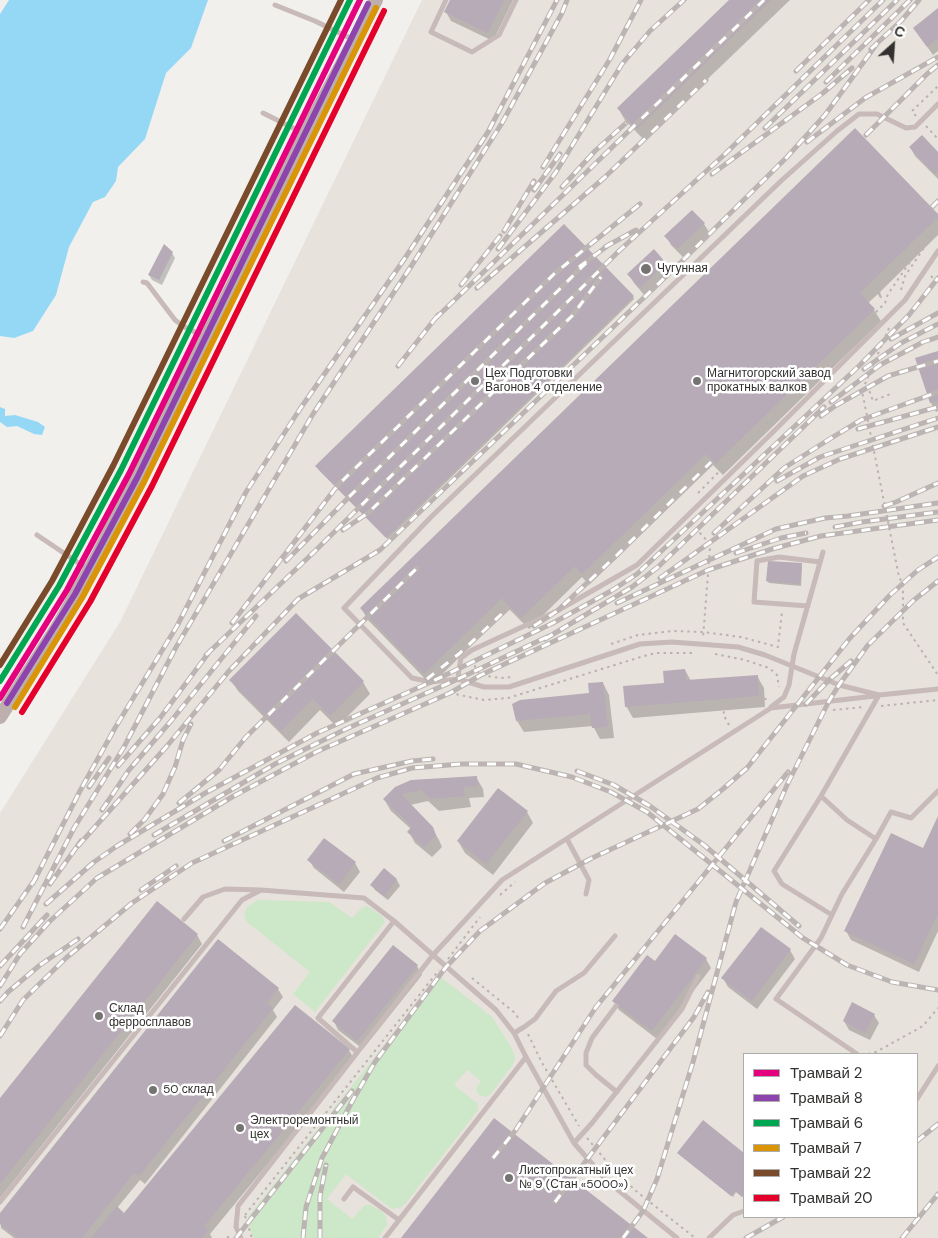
<!DOCTYPE html>
<meta charset="utf-8">
<style>
body{margin:0}
#map{position:relative;width:938px;height:1238px;overflow:hidden;background:#f2f0ed;font-family:"DM Sans",sans-serif}
canvas{display:block}
.legend{position:absolute;left:743px;top:1053px;width:175px;height:165px;box-sizing:border-box;background:#fff;border:1px solid #adadac;margin:0;padding:6px 9px;list-style:none;font-size:15px;color:#32312f}
.legend li{display:flex;align-items:center;gap:10px;height:25px}
.legend b{width:25px;border:1px solid #adadac}
.north{position:absolute;left:868px;top:20px;width:50px;height:50px;-webkit-text-stroke:4px #fff;paint-order:stroke;rotate:26deg;font-size:14px;font-weight:700;line-height:20px;text-align:center;color:#32312f}
.north::after{content:'';display:block;margin:auto;width:18px;height:22px;background:#32312f;clip-path:polygon(50% 0,100% 100%,50% 72%,0 100%)}
</style>
<div id="map">
<canvas width="938" height="1238"></canvas>
<ul class="legend">
<li><b style="height:6px;background:#e5007d"></b>Трамвай 2</li>
<li><b style="height:6px;background:#8e44ad"></b>Трамвай 8</li>
<li><b style="height:6px;background:#00a651"></b>Трамвай 6</li>
<li><b style="height:6px;background:#d99407"></b>Трамвай 7</li>
<li><b style="height:6px;background:#7a4b2a"></b>Трамвай 22</li>
<li><b style="height:6px;background:#e4002b"></b>Трамвай 20</li>
</ul>
<div class="north">С</div>
</div>
<script>
const ctx = document.querySelector('canvas').getContext('2d');
ctx.lineJoin = 'round';
function paint(path, color) {
  ctx.fillStyle = color;
  ctx.fill(path, 'evenodd');
}
function poly(rows) {
  const path = new Path2D();
  for (const r of rows) {
    path.moveTo(r[0], r[1]);
    for (let i = 2; i < r.length; i += 2) path.lineTo(r[i], r[i + 1]);
  }
  return path;
}
function trace(path, color, width, dash) {
  ctx.strokeStyle = color;
  ctx.lineWidth = width;
  ctx.lineCap = dash ? 'butt' : 'round';
  ctx.setLineDash(dash || []);
  ctx.stroke(path);
}
function label(font, color, halo, rows, align = 'center') {
  ctx.font = font + ' "DM Sans",sans-serif';
  ctx.lineWidth = 5;
  ctx.setLineDash([]);
  ctx.textBaseline = 'middle';
  ctx.strokeStyle = halo;
  ctx.fillStyle = color;
  for (const [text, x, y, turn = 0] of rows) {
    ctx.save();
    ctx.translate(x, y);
    ctx.rotate((+turn || 0) * Math.PI / 180);
    ctx.textAlign = isNaN(turn) ? turn : align;
    if (halo) ctx.strokeText(text, 0, 0);
    ctx.fillText(text, 0, 0);
    ctx.restore();
  }
}
const built = poly([
 [422,0,938,0,938,1238,0,1238,0,813,120,622],
 [744,1054,917,1054,917,1217,744,1217]
]);
const green = poly([
 [258,900,329,902,352,918,362,908,367,906,382,916,385,922,315,1012,293,994,310,972,247,922,244,915,246,910,248,906],
 [439,976,492,1017,511,1047,515,1056,514,1063,490,1095,486,1097,479,1095,477,1092,476,1088,481,1081,467,1070,454,1085,478,1104,478,1110,405,1204,401,1207,392,1209,346,1174,327,1199,352,1219,365,1205,370,1205,381,1211,386,1216,387,1225,378,1238,254,1238,250,1230,248,1217]
]);
const water = poly([
 [9,0,208,0,191,48,166,73,145,139,118,167,116,181,105,197,93,202,69,247,56,295,33,331,14,338,0,336,0,14],
 [0,407,5,409,5,416,15,415,38,422,45,427,42,435,34,434,17,426,7,427,0,422]
]);
const shadow = poly([
 [452,0,513,0,493,41,451,21,446,12],
 [730,0,790,0,644,140,625,120,618,108],
 [938,10,938,51,933,55,914,28],
 [910,147,938,154,938,179,915,156],
 [938,215,938,235,880,292,882,298,880,298,878,294,868,303,874,310,881,321,723,475,713,465,589,585,582,577,529,629,509,609,431,685,368,620,361,608],
 [704,224,709,232,683,257,671,245,666,236],
 [172,253,175,258,162,285,152,280,149,275],
 [665,263,670,272,645,296,634,283,629,275],
 [633,296,634,299,388,539,318,469],
 [938,352,938,411,936,412,931,403,917,359],
 [801,565,802,567,801,586,769,583,767,581],
 [296,615,363,682,370,694,337,727,320,710,289,742,238,691,231,680],
 [685,670,691,681,757,676,764,688,765,707,633,718,626,706,665,684],
 [603,683,609,695,614,738,600,739,593,726,524,732,517,721,591,694],
 [476,777,483,789,484,797,469,798,471,807,439,811,428,801,410,805,432,828,439,840,442,847,432,857,415,843,409,832,411,829,391,811,384,799,396,788],
 [527,812,533,823,493,875,465,853,458,841],
 [938,819,938,931,919,972,851,940,846,931,924,850],
 [309,860,355,863,360,872,344,892,314,868],
 [384,870,397,880,400,886,388,900,375,890,372,885],
 [157,903,197,935,202,944,0,1198,0,1100],
 [393,947,417,966,422,975,363,1049,338,1030,334,1021],
 [790,950,795,959,757,1009,728,987,723,978],
 [706,959,711,968,657,1039,619,1010,614,1002,655,963],
 [278,989,283,997,273,1010,277,1017,145,1184,140,1180,117,1208,124,1214,349,1050,354,1059,210,1234,212,1238,14,1238,1,1228,0,1215],
 [874,1015,879,1023,870,1040,849,1030,844,1021],
 [703,1122,744,1154,744,1198,736,1192,733,1197,678,1153]
]);
const building = poly([
 [450,0,504,0,488,33,444,12],
 [729,0,771,0,637,129,617,108],
 [938,8,938,38,927,47,913,28],
 [855,128,938,214,938,217,860,293,875,309,715,464,706,454,582,574,575,566,521,618,502,598,424,674,360,608],
 [922,135,938,152,938,170,935,174,909,147],
 [692,210,705,223,677,249,664,236],
 [564,224,634,296,386,538,315,466],
 [164,244,173,252,159,280,148,275],
 [654,249,666,263,640,288,627,274],
 [938,351,938,401,930,403,915,358],
 [768,561,802,563,800,584,766,581],
 [296,613,364,681,330,716,313,699,281,731,229,680],
 [685,669,686,680,758,675,759,696,625,707,623,686,664,683,663,671],
 [603,682,608,727,592,728,590,714,516,721,512,704,520,700,589,693,588,683],
 [477,776,478,786,463,787,465,796,431,799,421,790,401,794,433,827,436,835,424,847,407,832,412,826,383,799,395,787,411,780],
 [498,788,528,811,486,864,457,841],
 [938,816,938,913,914,964,844,931,891,833,923,848],
 [324,838,356,862,339,884,307,860],
 [384,868,397,879,384,896,370,885],
 [157,901,198,934,0,1184,0,1098],
 [761,927,791,949,752,1001,721,978],
 [675,934,707,958,652,1031,612,1001,647,955,655,961],
 [218,939,279,988,267,1003,273,1008,139,1176,134,1173,82,1238,18,1238,0,1224,0,1213],
 [393,945,418,965,357,1041,332,1021],
 [852,1002,875,1014,865,1033,843,1021],
 [295,1005,350,1049,204,1226,209,1230,202,1238,91,1238,117,1206,124,1213],
 [494,1118,648,1238,401,1238],
 [703,1120,744,1153,744,1195,742,1197,735,1191,731,1196,677,1153]
]);
const path = poly([
 [916,116,912,111,938,86],
 [926,126,938,139],
 [931,276,938,283],
 [901,290,905,276,938,227],
 [889,328,862,391,899,577,903,584,903,623,938,675],
 [864,388,869,390,873,401,893,393],
 [698,493,885,303,888,294,938,221],
 [691,523,709,543,710,548,703,638],
 [611,644,638,635,673,631,703,632,741,637,778,647,782,612],
 [715,654,745,660,769,668,777,675,779,687],
 [473,659,476,670,481,675,500,678,512,677],
 [450,693,484,700,508,698,644,656,656,653,695,653],
 [881,706,938,700],
 [833,710,864,707],
 [729,725,723,714,727,707,770,698],
 [500,895,515,882],
 [448,959,480,917],
 [472,978,515,1013,520,1021],
 [528,1034,541,1061,579,1126],
 [868,1054,876,1052,923,1026,938,1008],
 [587,1138,612,1168,636,1191,695,1238],
 [245,1215,439,970],
 [245,1216,252,1238],
 [227,1238,231,1234]
]);
const lane = poly([
 [446,0,431,32,472,52,499,35,516,0],
 [275,5,315,21,354,40],
 [263,113,305,134],
 [938,251,905,300,776,429,637,565,557,611,472,650,461,658,459,669,458,679,484,687,509,687,640,644,672,642,738,647,765,655,839,685,879,695,938,689],
 [143,282,147,283,175,320,183,326,206,338],
 [37,535,89,570],
 [808,606,754,602,757,561,779,557,820,562],
 [458,679,431,682,412,678,344,608,431,517,782,180,837,131,859,114,877,114,906,128,915,127,938,104],
 [771,707,784,697,789,685,794,654,823,552],
 [821,796,847,820,876,839,891,812,911,818,938,791],
 [567,839,589,880,586,894],
 [832,915,782,884,774,871,821,796,879,695],
 [184,919,203,897,225,889,261,890,364,898,394,921,496,1010,514,1033,526,1057],
 [616,1006,592,1038,586,1053,586,1065,596,1075,617,1092],
 [514,1033,524,1027,535,1019,556,991,584,973,615,936],
 [357,1052,318,1018,394,921],
 [857,1054,776,999,821,938,842,894,876,839],
 [917,1099,938,1066],
 [574,1143,592,1123,682,1009,698,977],
 [344,1199,353,1187,399,1220],
 [0,1202,242,900,259,891],
 [241,1238,236,1227,238,1206,433,955,502,880,771,708,875,696],
 [385,1238,526,1057,574,1143,607,1181,677,1238],
 [709,1238,733,1215,744,1211]
]);
const secondary = poly([
 [0,717,60,623,98,555,234,283,305,134,376,0]
]);
const rail = poly([
 [871,49,901,21,919,0],
 [796,71,869,0],
 [826,82,910,0],
 [765,128,897,0],
 [866,135,927,74,938,65],
 [807,142,865,98,938,57],
 [543,167,610,59,641,0],
 [712,174,823,93,852,68],
 [562,187,595,151,626,123],
 [534,190,560,154],
 [932,207,938,201],
 [504,231,534,181],
 [605,247,636,230],
 [498,249,556,172,622,64,650,31,684,0],
 [579,267,610,244],
 [461,285,500,236],
 [477,288,604,178,706,80],
 [435,319,764,0],
 [891,339,938,313],
 [398,366,438,315],
 [864,369,901,343,938,324],
 [831,402,880,365,923,342,938,337],
 [821,416,835,406,888,376,938,361],
 [858,429,938,407],
 [777,481,820,457,938,418],
 [884,506,896,502,938,483],
 [835,527,862,522,938,512],
 [343,530,368,513,572,316,601,277],
 [714,533,784,468,828,440,861,420,938,392],
 [736,553,781,538,806,533],
 [286,561,349,497,586,263],
 [660,578,803,476,840,459,938,427],
 [617,603,776,529,825,518,848,516,938,503],
 [232,623,338,485,554,274,640,204],
 [534,626,557,611,617,555,711,462],
 [545,639,632,587,658,567,824,407],
 [206,655,315,551,620,250,725,154,883,0],
 [427,679,460,653,508,608],
 [806,704,829,680,851,661],
 [118,766,160,718,210,651],
 [577,771,614,785,650,806,704,845,799,926],
 [89,787,109,758],
 [179,803,219,770,246,737,417,568],
 [102,810,129,770,171,721,256,616],
 [130,834,145,819,163,794,175,767,183,740,191,724],
 [154,835,275,764,346,729,458,679,549,636],
 [224,841,354,774,412,761,433,759],
 [78,846,167,746,229,671,298,599,380,550,677,266,787,157,825,115,876,45],
 [33,883,81,789,115,728,177,626,246,492,300,409,403,261,488,132,557,0],
 [50,884,81,841],
 [141,890,176,866],
 [46,904,94,862,117,846,207,792,317,733,431,682,553,623,611,591,637,574,859,366,909,315,938,278],
 [23,927,74,828,124,747,175,649,313,414,412,265,502,123,562,13,567,0],
 [0,929,36,878],
 [0,966,47,915],
 [0,986,20,954,50,921,97,878,232,797,316,752,450,693,481,675,708,570,772,549,821,536,938,520],
 [0,1001,8,992,40,965,78,939],
 [0,1036,23,1000,66,958,132,903,192,863,377,778,412,768,461,764,516,764,572,777,611,792,647,812,803,938,847,965,892,982,938,990],
 [917,1141,938,1124],
 [493,1158,515,1131,596,1007,788,772],
 [555,1202,694,1017,708,992],
 [236,1238,352,1091],
 [303,1238,306,1207,322,1158,354,1098,375,1062,446,967,480,931,545,883,592,858,698,809,723,789,747,768,850,638,890,595,918,570,938,557],
 [320,1238,320,1196,326,1165],
 [623,1238,643,1211,657,1179,693,1062,736,902,787,785,829,701,839,685,868,645,914,600,938,581],
 [746,1238,783,1217],
 [902,1238,938,1194]
]);
const tram1 = poly([
 [0,698,67,590,129,474,360,0]
]);
const tram2 = poly([
 [7,703,75,594,137,478,368,4]
]);
const tram3 = poly([
 [0,681,59,586,121,470,350,0]
]);
const tram4 = poly([
 [15,707,82,598,144,482,376,8]
]);
const tram5 = poly([
 [0,665,52,581,113,466,341,0]
]);
const tram6 = poly([
 [22,712,90,602,152,486,384,11]
]);
const markers = [
 [646,269,6,"#757472"],
 [475,381,5,"#757472"],
 [697,381,5,"#757472"],
 [99,1016,5,"#757472"],
 [153,1090,5,"#757472"],
 [240,1128,5,"#757472"],
 [509,1178,5,"#757472"]
];
const poiNames = [
 ["Чугунная",657,269],
 ["Цех Подготовки",485,374],
 ["Вагонов 4 отделение",485,388],
 ["Магнитогорский завод",707,374],
 ["прокатных валков",707,388],
 ["Склад",109,1009],
 ["ферросплавов",109,1023],
 ["50 склад",163,1090],
 ["Электроремонтный",250,1121],
 ["цех",250,1135],
 ["Листопрокатный цех",519,1171],
 ["№ 9 (Стан «5000»)",519,1185]
];
paint(built, '#e8e2dc');
paint(green, '#cce8c8');
paint(water, '#95d8f6');
paint(shadow, '#0003');
paint(building, '#b6abb6');
trace(path, '#bab2b1', 2, [2.5, 4]);
trace(lane, '#c7bab8', 5);
trace(secondary, '#bdafad', 14);
trace(rail, '#bbb4b2', 5);
trace(rail, '#fff', 3, [9]);
trace(tram1, '#e5007d', 6);
trace(tram2, '#8e44ad', 6);
trace(tram3, '#00a651', 6);
trace(tram4, '#d99407', 6);
trace(tram5, '#7a4b2a', 6);
trace(tram6, '#e4002b', 6);
for (const [x, y, r, color] of markers) {
  const dot = new Path2D();
  dot.arc(x, y, r, 0, 2 * Math.PI);
  ctx.fillStyle = color;
  ctx.fill(dot);
  trace(dot, '#fff', 2);
}
label('12px', '#32312f', '#fff', poiNames, 'left');
</script>
